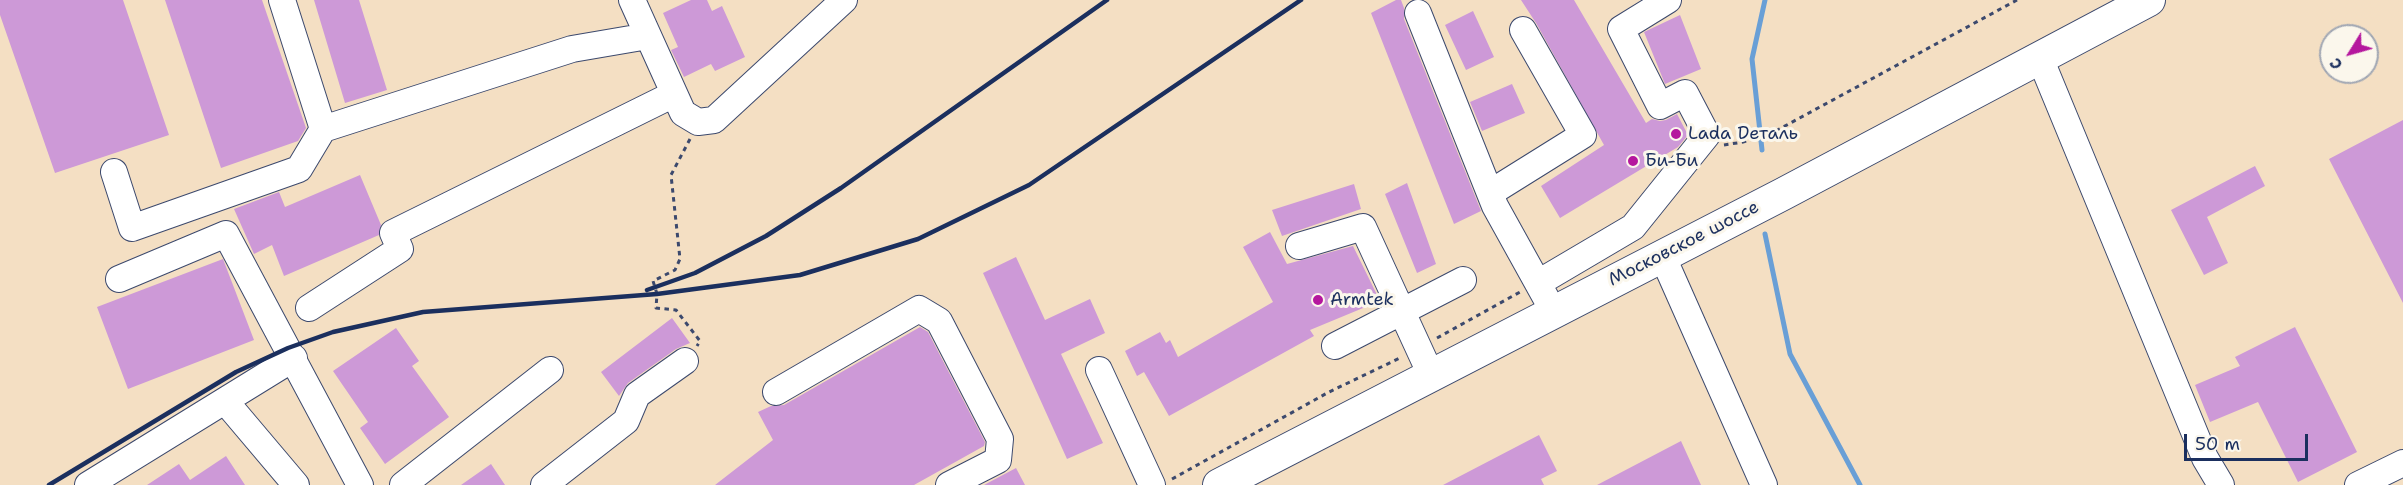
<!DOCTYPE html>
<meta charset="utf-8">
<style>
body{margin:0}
#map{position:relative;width:2403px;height:485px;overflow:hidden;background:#f4dfc3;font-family:"Shantell Sans",sans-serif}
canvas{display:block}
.north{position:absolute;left:2319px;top:24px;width:60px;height:60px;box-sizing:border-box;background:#fbf7ec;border:2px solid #a1a7b3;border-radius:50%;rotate:233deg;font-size:16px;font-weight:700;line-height:24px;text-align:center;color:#1b2f5e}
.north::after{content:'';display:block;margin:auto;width:21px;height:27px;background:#b5179e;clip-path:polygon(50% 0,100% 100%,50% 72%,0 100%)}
.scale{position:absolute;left:2184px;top:434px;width:124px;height:27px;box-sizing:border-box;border:3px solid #1b2f5e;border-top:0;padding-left:8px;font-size:18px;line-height:21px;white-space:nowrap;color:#1b2f5e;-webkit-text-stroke:4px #fbf7ec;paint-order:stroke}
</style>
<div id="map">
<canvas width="2403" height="485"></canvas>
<div class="north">С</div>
<div class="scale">50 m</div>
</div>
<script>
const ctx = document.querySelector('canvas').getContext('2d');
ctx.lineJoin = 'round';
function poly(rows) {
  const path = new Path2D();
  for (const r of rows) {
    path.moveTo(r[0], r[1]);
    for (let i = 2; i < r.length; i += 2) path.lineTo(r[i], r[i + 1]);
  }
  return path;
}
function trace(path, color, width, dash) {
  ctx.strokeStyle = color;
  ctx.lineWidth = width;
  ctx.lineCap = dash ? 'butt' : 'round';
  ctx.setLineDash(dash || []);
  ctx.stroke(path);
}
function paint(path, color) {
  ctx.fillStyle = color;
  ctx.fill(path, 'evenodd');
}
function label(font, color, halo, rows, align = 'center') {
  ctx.font = font + ' "Shantell Sans",sans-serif';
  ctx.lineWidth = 6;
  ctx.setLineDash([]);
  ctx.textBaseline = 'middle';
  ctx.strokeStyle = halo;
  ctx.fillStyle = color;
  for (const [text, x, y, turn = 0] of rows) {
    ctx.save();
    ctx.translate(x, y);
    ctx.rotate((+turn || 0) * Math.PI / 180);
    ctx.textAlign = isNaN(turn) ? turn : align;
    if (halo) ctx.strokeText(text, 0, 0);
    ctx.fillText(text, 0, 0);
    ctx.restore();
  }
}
const stream = poly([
 [1762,150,1752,59,1765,0],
 [1765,234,1790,354,1860,485]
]);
const building = poly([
 [0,0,123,0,169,135,55,173,0,15],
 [165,0,262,0,306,128,298,141,221,168],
 [314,0,359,0,387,90,345,103],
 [691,0,707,0,712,11,722,6,745,57,715,71,711,64,684,77,671,50,678,47,663,13],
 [1396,0,1401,0,1404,8,1404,19,1481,211,1454,224,1371,13],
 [1521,0,1574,0,1646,123,1652,119,1660,121,1666,120,1677,114,1688,135,1678,147,1560,218,1541,186,1604,145,1536,23],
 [1473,11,1494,57,1466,70,1445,25],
 [1680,15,1701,69,1665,84,1644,32],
 [1512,84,1525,113,1482,131,1470,102],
 [2403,120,2403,303,2329,159],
 [2255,166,2265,186,2207,217,2228,263,2204,275,2171,210],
 [360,175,381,225,379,235,284,276,272,245,254,254,234,209,279,192,285,207],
 [1407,183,1436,264,1417,273,1385,194],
 [1354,184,1361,209,1282,236,1272,210],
 [1270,232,1287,264,1353,246,1380,301,1310,330,1314,336,1169,416,1144,372,1137,376,1125,351,1160,332,1166,343,1170,340,1178,357,1273,302,1243,247],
 [1016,257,1045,320,1090,299,1105,333,1061,354,1103,443,1067,459,983,273],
 [223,259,254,340,128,389,97,307],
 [672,318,690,343,676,349,628,383,619,396,601,372],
 [920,327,928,332,985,442,984,446,914,485,715,485,773,440,758,412,771,406,784,405],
 [2295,327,2357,452,2298,482,2258,402,2210,422,2195,385,2240,366,2235,357],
 [396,328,419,361,412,366,449,417,385,464,360,428,368,422,333,371],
 [1539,435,1557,471,1541,479,1544,485,1443,485],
 [1681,441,1701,485,1597,485],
 [226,456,245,485,147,485,179,464,190,480],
 [491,464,505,485,461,485],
 [1016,468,1025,485,984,485]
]);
const path = poly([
 [690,139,671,175,680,259,675,270,653,281,657,294,656,308,676,310,700,341,697,346],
 [1724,145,1743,142,1772,133,2017,0],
 [1437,338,1520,292],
 [1172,479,1329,392,1402,357]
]);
const minor = poly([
 [282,0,323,129],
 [632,0,683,113,698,122,714,120,844,0],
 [1418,13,1495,206,1546,298],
 [2040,58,2205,458,2221,485],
 [114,172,132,228,299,169,323,129,572,49,648,36],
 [1490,193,1583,135,1523,30],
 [1299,246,1363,227,1431,375],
 [1662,255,1764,485],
 [119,279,226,234,360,485],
 [1538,283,1633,227,1707,135,1685,93,1660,106,1621,29,1668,0],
 [309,308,400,249,393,233,674,94],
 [1335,346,1463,280],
 [1099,370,1152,485],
 [776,392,919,309,939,321,1000,439,998,460,949,485],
 [225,401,296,485],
 [88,485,294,358],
 [403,485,550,370],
 [544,485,626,421,637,395,685,361],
 [2358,485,2403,463]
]);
const major = poly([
 [1219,485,1783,194,2149,0]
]);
const rail = poly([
 [647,290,695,273,766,236,841,188,1107,0],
 [49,485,236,372,288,348,333,332,423,312,657,294,800,275,918,239,1029,185,1301,0]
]);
const markers = [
 [1676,134,6,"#b5179e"],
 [1633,161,6,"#b5179e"],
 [1318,300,6,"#b5179e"]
];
const poiNames = [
 ["Lada Dеталь",1688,134],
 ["Би-Би",1645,161],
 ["Armtek",1330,300]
];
const streetNames = [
 ["Московское шоссе",1684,244,-27]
];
trace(stream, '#699fd6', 5);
paint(building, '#cd99d7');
trace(minor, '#3c496d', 28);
trace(major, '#3c496d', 34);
trace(path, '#3c496d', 3, [4.5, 4.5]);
trace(minor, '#fff', 26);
trace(major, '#fff', 32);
trace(rail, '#1b2f5e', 4.5);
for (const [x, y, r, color] of markers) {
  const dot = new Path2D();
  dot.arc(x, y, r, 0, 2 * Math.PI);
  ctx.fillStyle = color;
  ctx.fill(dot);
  trace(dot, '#fbf7ec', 2);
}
label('18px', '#1b2f5e', '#fbf7ec', poiNames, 'left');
label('18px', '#1b2f5e', '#fbf7ec', streetNames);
</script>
